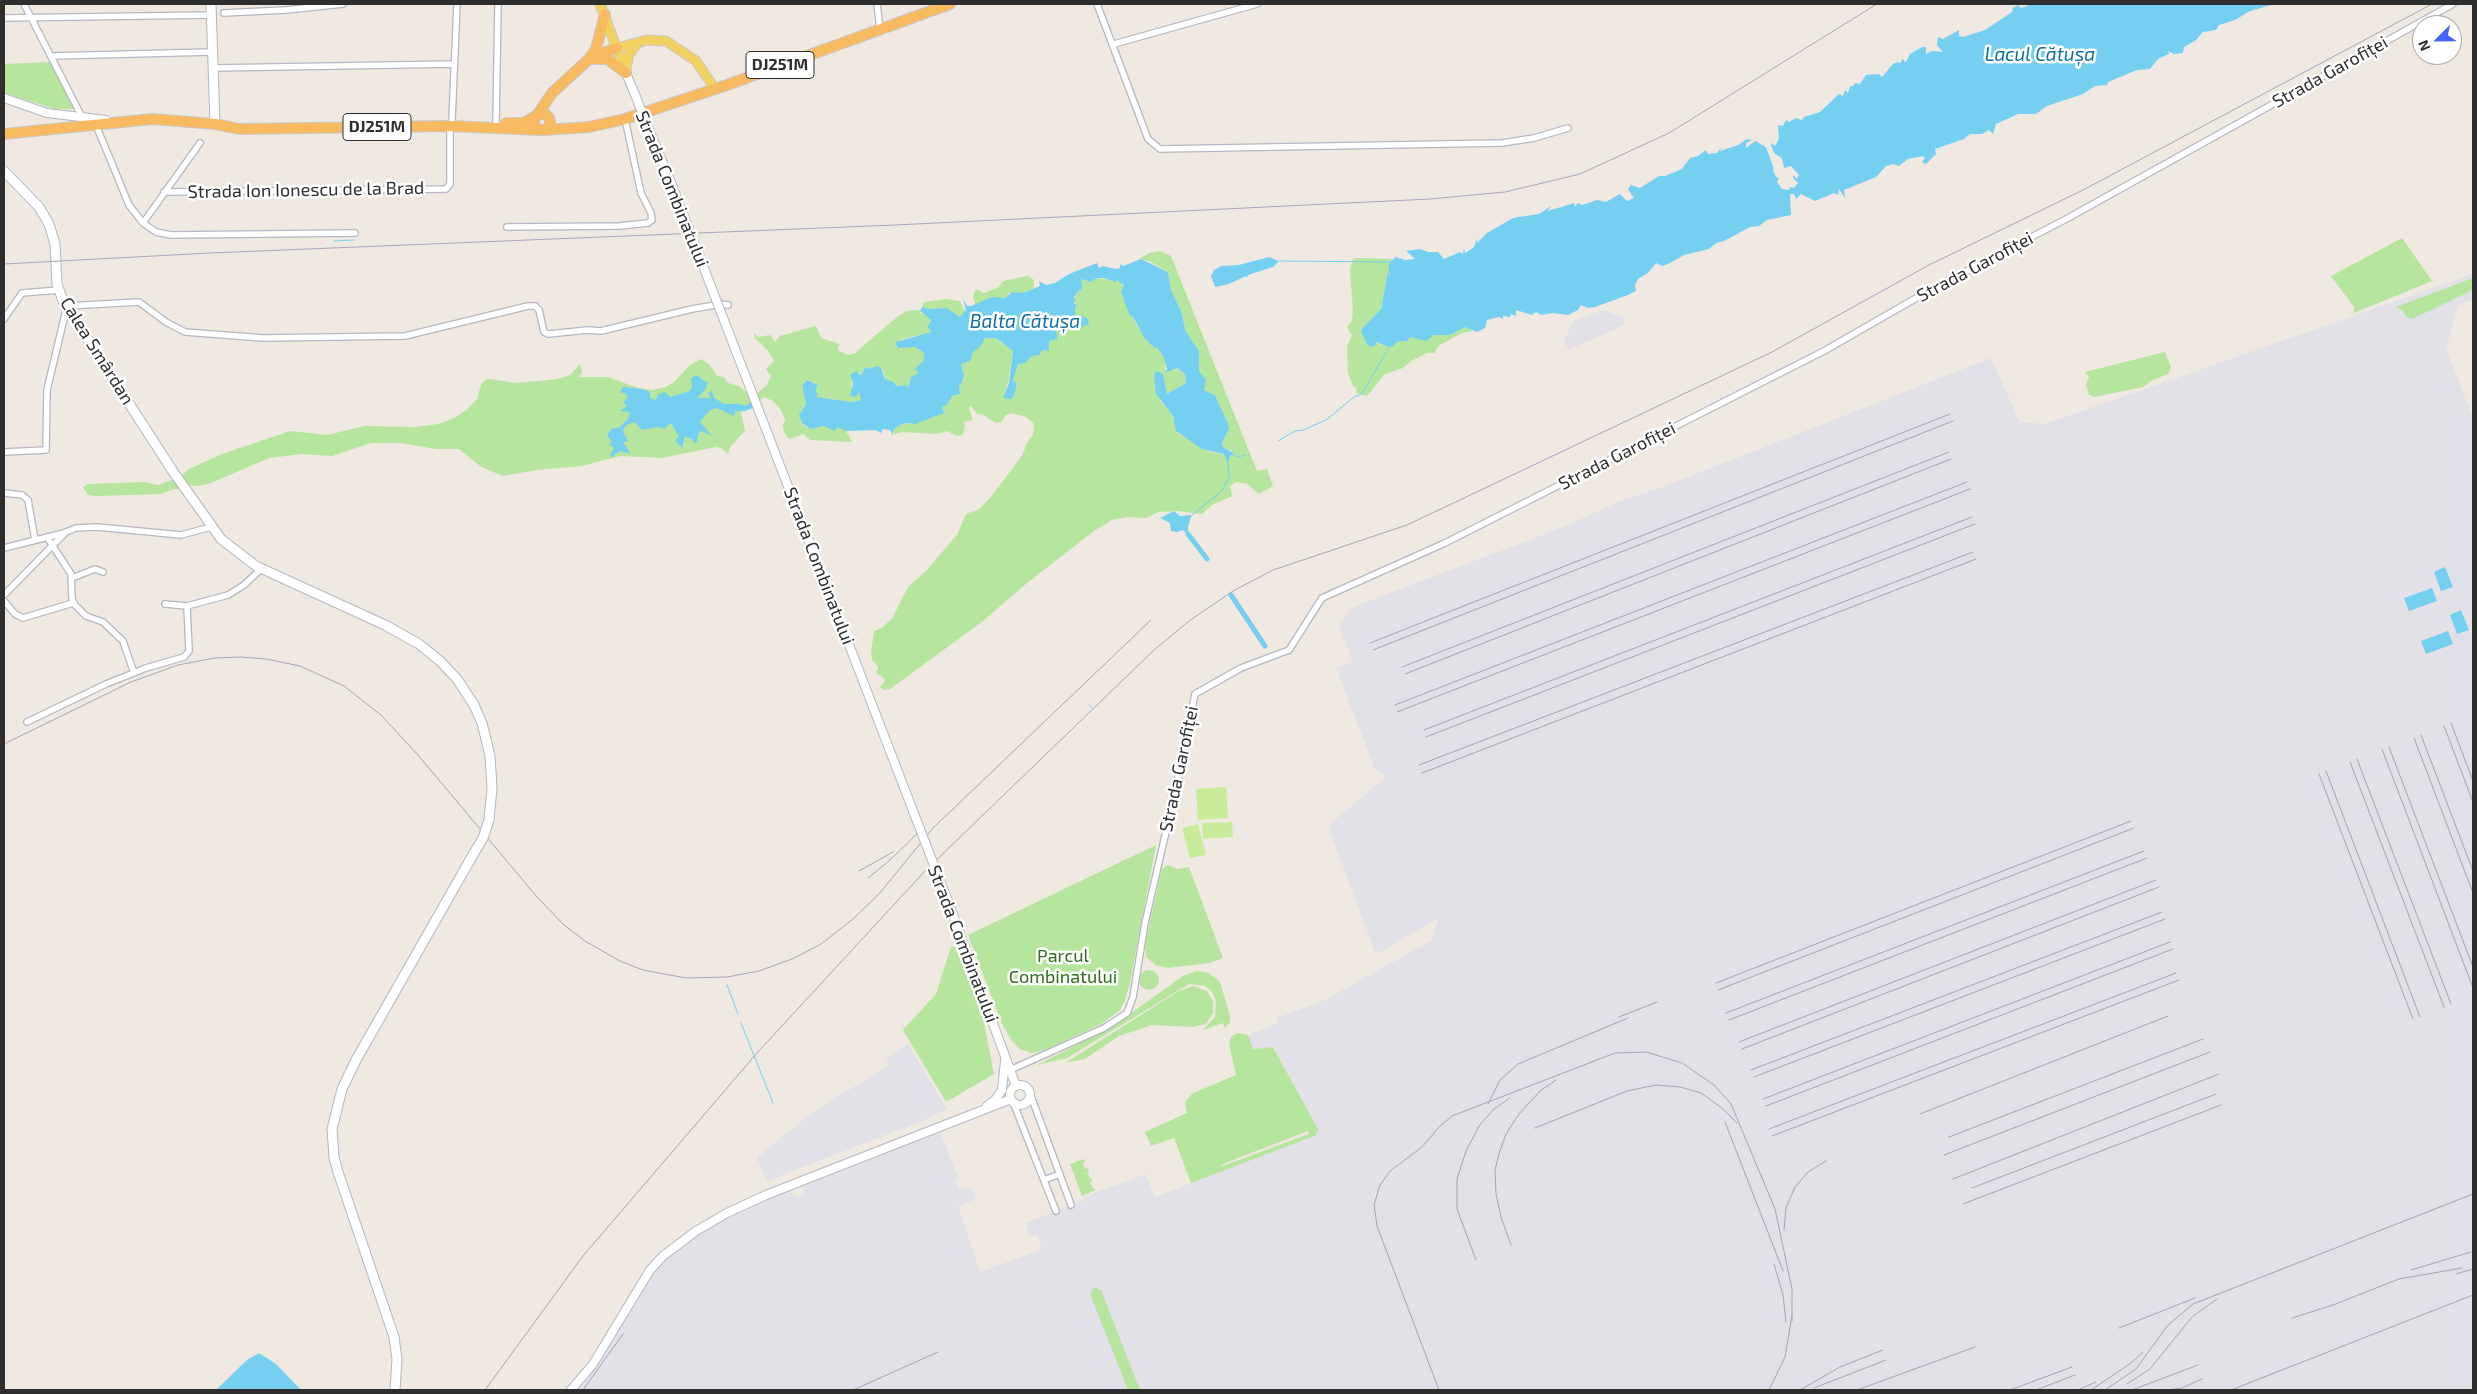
<!DOCTYPE html>
<meta charset="utf-8">
<style>
body{margin:0}
#map{position:relative;width:2477px;height:1394px;overflow:hidden;background:#efe9e1;font-family:"Exo 2",sans-serif}
canvas{display:block}
.frame{position:absolute;inset:0;border:5px solid #2e2e2e;pointer-events:none}
.north{position:absolute;left:2412px;top:15px;width:50px;height:50px;box-sizing:border-box;background:#fff;border:1px solid #ababab;border-radius:50%;rotate:247deg;font-size:14px;font-weight:700;line-height:20px;text-align:center;color:#2e2e2e}
.north::after{content:'';display:block;margin:auto;width:18px;height:22px;background:#4264fb;clip-path:polygon(50% 0,100% 100%,50% 72%,0 100%)}
</style>
<div id="map">
<canvas width="2477" height="1394"></canvas>
<div class="frame"></div>
<div class="north">N</div>
</div>
<script>
const ctx = document.querySelector('canvas').getContext('2d');
ctx.lineJoin = 'round';
function paint(path, color) {
  ctx.fillStyle = color;
  ctx.fill(path, 'evenodd');
}
function poly(rows) {
  const path = new Path2D();
  for (const r of rows) {
    if (r.length === 3) {
      path.moveTo(r[0] + r[2], r[1]);
      path.arc(r[0], r[1], r[2], 0, 2 * Math.PI);
      continue;
    }
    path.moveTo(r[0], r[1]);
    for (let i = 2; i < r.length; i += 2) path.lineTo(r[i], r[i + 1]);
  }
  return path;
}
function trace(path, color, width, dash) {
  ctx.strokeStyle = color;
  ctx.lineWidth = width;
  ctx.lineCap = dash ? 'butt' : 'round';
  ctx.setLineDash(dash || []);
  ctx.stroke(path);
}
function label(font, color, halo, rows, align = 'center') {
  ctx.font = font + ' "Exo 2",sans-serif';
  ctx.lineWidth = 5;
  ctx.setLineDash([]);
  ctx.textBaseline = 'middle';
  ctx.strokeStyle = halo;
  ctx.fillStyle = color;
  for (const [text, x, y, turn = 0] of rows) {
    ctx.save();
    ctx.translate(x, y);
    ctx.rotate((+turn || 0) * Math.PI / 180);
    ctx.textAlign = isNaN(turn) ? turn : align;
    if (halo) ctx.strokeText(text, 0, 0);
    ctx.fillText(text, 0, 0);
    ctx.restore();
  }
}
const industrial = poly([
 [2473,274,2473,299,2458,306,2446,349,2473,418,2473,1390,580,1390,606,1350,636,1297,639,1298,649,1277,664,1261,691,1239,730,1216,789,1191,797,1197,802,1195,804,1186,939,1133,941,1134,959,1179,955,1181,959,1190,966,1187,973,1190,976,1199,958,1206,980,1272,1042,1249,1037,1234,1030,1237,1025,1223,1084,1200,1083,1197,1146,1174,1155,1197,1317,1135,1318,1131,1274,1047,1253,1049,1248,1035,1278,1023,1277,1018,1325,1000,1432,940,1438,919,1426,925,1379,953,1375,952,1330,832,1331,823,1386,777,1375,769,1336,668,1353,662,1339,624,1353,607,1561,528,1621,501,1665,486,1991,358,2020,422,2045,424],
 [1603,310,1622,317,1626,324,1569,350,1564,341,1573,321],
 [908,1043,947,1109,924,1120,767,1181,757,1158,810,1114,889,1065,886,1059]
]);
const green = poly([
 [52,62,74,109,55,109,4,93,4,64],
 [2402,238,2432,281,2354,313,2354,307,2331,276],
 [1160,251,1171,256,1257,471,1267,469,1273,486,1259,494,1247,484,1236,482,1230,486,1232,496,1212,505,1202,514,1178,511,1159,512,1146,518,1128,517,1112,520,1094,531,1027,583,983,621,890,689,884,690,880,687,885,682,884,678,876,673,878,667,872,660,871,652,874,631,882,628,893,617,908,587,926,571,957,535,966,514,979,509,990,498,1022,456,1027,443,1033,435,1034,424,1026,417,1012,413,1006,415,1001,422,996,423,983,415,977,414,971,406,969,408,973,420,963,422,965,426,963,435,957,436,947,431,938,434,902,432,891,435,891,432,894,434,894,429,904,423,912,424,944,413,942,407,952,396,960,394,958,384,963,381,964,376,961,364,985,338,996,338,1013,351,1008,383,1004,396,1015,393,1017,383,1013,381,1018,364,1025,363,1032,356,1040,355,1042,350,1049,351,1049,341,1059,328,1067,328,1063,324,1068,317,1082,327,1084,317,1075,314,1075,307,1077,306,1073,299,1079,292,1081,279,1091,282,1097,278,1120,281,1124,287,1121,291,1137,326,1154,348,1157,346,1165,359,1166,373,1177,368,1185,374,1186,383,1167,394,1163,376,1156,372,1160,401,1170,411,1179,434,1211,452,1224,454,1228,462,1232,451,1224,448,1222,443,1229,429,1215,395,1204,390,1204,378,1199,371,1199,351,1186,332,1181,311,1171,290,1168,272,1149,261,1139,259,1149,253],
 [1357,258,1392,259,1388,269,1391,277,1388,273,1381,309,1361,330,1369,346,1376,342,1381,345,1394,346,1396,342,1407,341,1410,337,1418,339,1439,334,1450,335,1465,327,1468,327,1473,331,1462,333,1438,346,1434,353,1427,353,1411,361,1403,368,1385,374,1367,396,1356,393,1357,388,1353,386,1348,373,1347,346,1352,336,1347,327,1352,320,1353,310,1350,269,1353,259],
 [1028,276,1034,280,1034,288,1023,293,1009,293,1005,298,976,305,975,303,973,296,976,289,984,293,998,288,1003,281],
 [2473,278,2473,290,2412,319,2407,318,2403,311,2396,307],
 [946,299,960,301,965,311,962,316,959,317,947,308,929,309,922,307,924,302],
 [920,310,921,313,930,318,931,332,902,339,896,347,915,347,924,353,924,360,919,365,920,373,911,377,908,388,902,385,896,386,894,382,885,379,883,370,877,366,869,369,864,369,861,376,859,376,859,370,852,381,851,386,859,392,862,400,852,402,815,397,809,380,805,381,802,385,806,404,803,408,800,419,804,426,810,429,819,426,839,427,845,429,852,442,810,440,804,434,789,439,784,432,783,425,785,420,781,410,773,401,764,397,753,408,741,412,745,431,730,447,728,454,721,448,716,447,662,458,620,456,582,466,537,470,502,476,480,466,459,449,436,449,400,443,371,443,332,456,302,454,269,458,211,483,198,486,189,485,182,489,173,489,161,494,97,496,88,495,83,487,88,484,144,482,158,485,180,477,189,469,222,454,290,431,327,435,365,426,415,427,439,424,454,418,468,409,477,399,481,385,485,380,490,379,517,383,557,379,570,375,580,364,582,372,579,377,608,377,638,388,652,390,666,387,674,382,690,365,701,359,709,364,717,376,724,377,728,383,739,386,750,395,755,395,767,385,771,376,766,369,774,361,768,351,755,338,754,333,758,337,770,335,775,342,780,336,816,326,821,338,839,344,838,350,848,355,854,354,897,317,907,311],
 [2165,352,2171,367,2168,374,2151,381,2143,387,2094,397,2089,395,2086,384,2089,377,2085,372],
 [1156,845,1130,983,1125,1000,1120,1010,1103,1023,1045,1050,1032,1053,1020,1049,1012,1041,1002,1024,968,935],
 [1168,865,1177,869,1189,867,1223,958,1210,963,1167,968,1156,965,1146,957,1145,943,1162,869],
 [955,946,982,1013,994,1074,946,1102,903,1030,936,994,951,947],
 [1149,980,10],
 [1197,971,1209,973,1220,982,1230,1016,1230,1022,1225,1028,1223,1023,1203,1030,1215,1017,1216,1001,1212,992,1205,986,1189,984,1067,1058,1037,1065,1110,1028,1183,976],
 [1193,986,1207,991,1213,1001,1213,1013,1206,1024,1193,1027,1152,1025,1119,1036,1085,1059,1065,1063,1179,991],
 [1237,1033,1248,1035,1253,1049,1273,1047,1319,1131,1316,1132,1317,1135,1191,1183,1174,1138,1151,1146,1145,1132,1187,1113,1185,1102,1193,1093,1236,1075,1229,1043,1231,1037],
 [1308,1131,1309,1134,1220,1167,1225,1163],
 [1084,1159,1085,1162,1083,1164,1085,1169,1088,1168,1089,1172,1087,1174,1093,1181,1090,1182,1093,1188,1096,1190,1082,1196,1070,1164],
 [1094,1287,1101,1290,1140,1390,1128,1390,1090,1294]
]);
const pitch = poly([
 [1226,787,1228,818,1198,820,1196,789],
 [1232,822,1233,837,1203,839,1202,823],
 [1198,824,1206,855,1190,858,1182,828]
]);
const water = poly([
 [2031,4,2275,4,2250,11,2235,20,2219,25,2216,30,2203,32,2196,40,2184,47,2183,53,2174,54,2168,51,2169,54,2158,59,2150,69,2137,70,2108,82,2107,85,2095,86,2083,94,2047,106,2036,114,2018,114,1996,124,1993,134,1989,130,1982,134,1970,134,1964,139,1935,149,1936,154,1926,164,1922,162,1925,158,1923,156,1908,159,1899,166,1893,164,1886,166,1876,177,1844,190,1845,198,1839,189,1838,195,1834,193,1815,201,1801,194,1796,199,1794,194,1790,194,1791,215,1767,220,1759,226,1750,227,1724,241,1716,243,1709,249,1684,255,1668,264,1662,266,1656,263,1648,273,1638,279,1635,285,1636,291,1628,295,1595,307,1588,308,1581,305,1578,310,1568,315,1553,313,1541,315,1536,312,1532,315,1516,310,1516,316,1511,314,1510,317,1503,316,1503,319,1499,317,1487,320,1485,328,1477,332,1465,327,1450,335,1434,335,1426,341,1410,337,1407,341,1396,342,1394,346,1389,347,1376,342,1376,345,1370,347,1366,343,1361,330,1381,309,1388,272,1391,276,1388,269,1390,262,1396,257,1405,260,1415,259,1406,251,1420,249,1428,252,1438,252,1444,259,1460,252,1463,254,1464,248,1465,253,1474,247,1477,238,1477,243,1487,233,1513,218,1539,214,1551,206,1548,211,1574,203,1574,207,1578,203,1582,205,1597,200,1606,202,1620,194,1627,201,1634,198,1628,189,1631,185,1640,188,1659,176,1665,176,1682,169,1690,158,1698,156,1706,150,1708,154,1717,153,1722,147,1720,151,1738,145,1747,139,1752,140,1746,143,1746,148,1755,141,1766,147,1774,169,1773,171,1776,177,1779,178,1777,182,1782,189,1789,190,1790,187,1794,188,1798,183,1793,178,1793,175,1797,179,1799,175,1791,166,1784,168,1782,158,1774,153,1771,145,1772,143,1775,146,1779,139,1778,125,1783,126,1786,120,1789,122,1796,118,1802,120,1804,117,1820,112,1839,94,1843,96,1845,90,1848,93,1850,86,1853,86,1855,83,1860,84,1866,75,1879,74,1882,77,1893,64,1897,62,1901,63,1902,59,1906,62,1910,54,1922,47,1926,47,1926,54,1932,51,1943,52,1937,45,1938,37,1943,39,1959,30,1959,36,1963,37,1985,30,2012,12,2013,8,2018,5,2021,8],
 [1269,257,1279,261,1273,267,1248,275,1247,278,1246,276,1229,284,1215,287,1211,276,1214,270,1221,266,1239,265],
 [1141,259,1168,272,1171,290,1181,311,1186,332,1199,351,1199,371,1206,380,1204,390,1215,395,1228,424,1229,429,1222,443,1224,448,1234,453,1230,456,1228,464,1224,454,1202,449,1176,431,1173,416,1156,394,1154,375,1156,371,1163,374,1167,394,1186,383,1185,374,1177,368,1165,373,1167,369,1163,356,1157,347,1154,348,1144,337,1133,317,1129,314,1121,291,1124,285,1116,280,1116,282,1103,278,1097,278,1091,282,1081,279,1082,288,1073,298,1076,299,1074,303,1078,306,1075,307,1075,314,1087,318,1089,324,1082,327,1068,317,1063,324,1069,330,1064,327,1056,331,1058,339,1049,341,1049,351,1042,350,1040,355,1032,356,1025,363,1018,364,1013,381,1017,383,1015,393,1011,399,1003,398,1009,383,1013,351,996,338,985,338,980,347,973,352,970,361,961,364,964,376,962,383,959,384,960,394,952,396,947,405,942,407,944,413,915,424,904,423,894,429,893,434,890,430,883,429,881,433,876,430,846,431,837,427,835,431,824,426,810,429,802,423,799,415,806,404,802,385,807,380,818,385,815,391,818,394,816,397,852,402,861,400,859,392,856,397,850,396,853,383,850,375,859,370,858,373,861,376,865,367,869,369,877,366,881,368,885,379,894,382,896,386,905,385,908,388,911,377,919,373,915,369,924,360,924,353,915,347,898,348,895,342,931,332,928,327,931,320,920,311,922,307,929,309,947,308,960,317,966,310,963,298,967,306,971,306,992,297,1005,298,1012,292,1023,293,1040,286,1039,281,1046,285,1055,283,1069,274,1097,263,1099,268,1103,266,1116,269,1120,268,1120,264,1123,266],
 [698,375,701,379,708,382,705,390,697,398,711,398,708,393,712,391,714,398,724,404,739,404,746,406,755,398,755,407,745,411,735,411,734,416,717,408,710,410,700,422,712,436,702,431,698,434,697,442,694,443,693,440,685,436,682,448,675,440,679,437,672,424,667,425,665,429,658,427,642,430,637,424,633,422,625,426,623,431,628,441,623,442,631,454,621,451,614,454,614,457,610,456,614,448,609,444,612,442,607,435,611,429,620,427,628,419,630,412,620,411,627,406,623,402,628,398,626,394,620,392,623,387,642,389,650,392,650,398,655,400,657,398,657,395,665,392,670,397,690,391,692,386,691,378],
 [1174,511,1180,516,1192,515,1188,526,1188,534,1182,530,1177,532,1171,531,1170,523,1160,518],
 [2445,567,2453,587,2441,591,2434,572],
 [2432,588,2437,601,2409,611,2404,598],
 [2461,610,2469,630,2457,634,2450,615],
 [2448,631,2453,644,2426,654,2421,641],
 [259,1353,276,1364,301,1390,216,1390,247,1360]
]);
const stream = poly([
 [334,241,354,240],
 [1279,261,1390,262],
 [1278,441,1295,431,1303,430,1326,420,1354,397,1362,394,1389,347],
 [1233,455,1238,457,1245,455],
 [1192,515,1222,491,1229,478,1228,464],
 [1089,705,1092,708],
 [727,985,738,1014],
 [741,1023,773,1103]
]);
const canal = poly([
 [1188,534,1207,559],
 [1231,595,1265,646]
]);
const minor = poly([
 [24,4,83,119],
 [877,4,880,29],
 [1097,4,1148,139,1160,149,1502,143,1534,138,1568,128],
 [224,13,286,10,343,4],
 [4,18,211,15],
 [1114,44,1257,4],
 [51,56,212,52],
 [213,68,454,64],
 [452,120,457,4],
 [496,122,498,4],
 [96,125,129,205,143,223,156,232,171,235,355,233],
 [164,192,446,189,450,184,450,126],
 [143,223,200,143],
 [507,227,619,226,648,223,652,220,651,213,641,193,625,119],
 [4,319,22,293,59,290],
 [4,452,46,450,47,390,67,306,139,302,166,322,185,332,263,338,405,336,528,306,535,306,539,310,544,332,548,334,588,330,601,331,692,309,721,304,728,305],
 [4,493,22,495,28,500,35,540],
 [47,537,71,574,72,599,75,605,86,616,103,622,123,641,134,673],
 [4,548,64,533],
 [72,578,95,569,103,572],
 [4,595,53,545,66,532,76,528,97,527,181,535,211,527],
 [4,601,15,614,23,618,73,603],
 [165,604,187,606],
 [27,722,106,684,146,668,184,657,189,651,187,606,228,595,244,585,261,569],
 [1010,1070,1104,1028,1127,1013,1133,997,1145,923,1173,801,1195,694,1241,668,1289,650,1322,598,1445,543,1824,351,1932,289,2068,218,2453,4],
 [1031,1096,1071,1205],
 [1013,1102,1056,1211],
 [1044,1180,1060,1174]
]);
const tertiary = poly([
 [626,73,636,97],
 [4,98,47,113,106,120],
 [647,125,670,180],
 [952,912,1016,1086],
 [1020,1095,10],
 [987,1106,995,1100,1002,1090,1005,1061],
 [571,1390,593,1364,650,1270,663,1256,696,1231,727,1213,766,1195,1011,1099]
]);
const secondary = poly([
 [211,4,215,124],
 [4,171,39,207,49,224,55,244,57,284,63,301,172,470,221,539,256,566,385,625,419,644,440,661,457,679,474,705,482,723,490,756,492,788,489,820],
 [395,1390,397,1359,394,1337,338,1172,334,1157,332,1129,342,1089,356,1060,474,853]
]);
const primary = poly([
 [600,4,626,73],
 [617,48,647,40,666,41,696,61,715,89],
 [626,69,629,54,637,44]
]);
const trunk = poly([
 [594,56,617,48],
 [589,59,607,59,626,73],
 [542,122,8],
 [538,114,552,93,589,59,596,49,605,14],
 [506,123,524,123,536,116],
 [544,130,589,127,625,119,727,85,950,4],
 [4,134,152,119,215,124,239,129,450,126,540,130]
]);
const rail = poly([
 [4,264,210,253,895,225,1430,199,1505,192,1580,174,1669,133,1877,4],
 [1370,643,1950,414],
 [1373,650,1953,421],
 [1402,667,1949,452],
 [1405,674,1951,459],
 [1395,705,1967,482],
 [1397,712,1970,489],
 [2451,723,2473,781],
 [2444,726,2473,802],
 [1424,730,1972,517],
 [2421,735,2473,871],
 [1426,737,1975,524],
 [2414,738,2473,893],
 [4,744,131,682,178,665,215,658,241,657,266,659,300,666,344,686,381,715,418,755,537,897,564,925,585,941,620,961,643,970,686,978,727,977,759,971,792,959,821,944,853,919,879,894,933,828,1151,620],
 [2389,747,2473,967],
 [2382,749,2473,988],
 [2357,759,2451,1004],
 [2350,762,2444,1007],
 [1419,765,1973,552],
 [2326,771,2420,1017],
 [1422,773,1976,559],
 [2319,774,2413,1019],
 [859,871,893,852],
 [868,878,890,860,923,828],
 [1716,983,2131,821],
 [1718,990,2134,828],
 [1726,1013,2144,851],
 [1619,1017,1657,1002],
 [1729,1020,2147,858],
 [1739,1042,2156,880],
 [1742,1049,2159,887],
 [1751,1070,2162,912],
 [1754,1077,2165,919],
 [1763,1099,2170,942],
 [1488,1104,1500,1080,1518,1064,1628,1018],
 [1766,1106,2173,949],
 [1920,1114,2168,1016],
 [1725,1122,1783,1271],
 [1535,1128,1627,1091,1656,1085,1680,1087,1701,1093,1722,1108,1737,1123],
 [1769,1129,2176,973],
 [1772,1136,2179,980],
 [1949,1137,2203,1039],
 [1944,1155,2210,1052],
 [1953,1179,2219,1074],
 [1972,1188,2216,1094],
 [1963,1204,2221,1105],
 [1784,1230,1786,1208,1795,1187,1808,1172,1826,1161],
 [1511,1245,1501,1217,1496,1194,1495,1170,1499,1154,1506,1134,1519,1114,1540,1091,1556,1080],
 [1476,1260,1457,1209,1457,1179,1466,1151,1479,1126,1494,1109,1510,1098],
 [1774,1264,1783,1295,1786,1322],
 [2411,1270,2471,1252],
 [2456,1274,2473,1269],
 [2292,1318,2333,1305,2399,1279,2462,1268],
 [2119,1328,2195,1298],
 [2127,1384,2150,1369,2192,1317,2217,1299],
 [1814,1388,1886,1360],
 [485,1390,583,1256,757,1053,925,871,1154,650,1189,621,1233,591,1273,570,1407,525,1772,352,1929,265,2085,189,2432,4],
 [583,1390,623,1334],
 [853,1390,938,1352],
 [1439,1390,1377,1226,1374,1205,1380,1185,1390,1171,1422,1147,1440,1126,1452,1116,1615,1053,1646,1052,1682,1063,1714,1085,1731,1104,1775,1209,1792,1289,1792,1321],
 [1769,1390,1785,1357,1792,1315],
 [1800,1390,1840,1367,1883,1350],
 [1857,1390,1975,1347],
 [2010,1390,2072,1367],
 [2036,1390,2075,1375],
 [2078,1390,2096,1382],
 [2091,1390,2131,1363,2143,1352],
 [2105,1390,2136,1369,2168,1325,2193,1304,2473,1194],
 [2132,1390,2198,1365],
 [2167,1390,2182,1388,2202,1379],
 [2231,1390,2473,1295]
]);
const tertiaryBridge = poly([
 [636,97,647,125],
 [670,180,952,912]
]);
const secondaryBridge = poly([
 [474,853,483,838,489,820]
]);
const shields = [
 [780,65,68],
 [377,127,68]
];
const shieldNames = [
 ["DJ251M",780,65],
 ["DJ251M",377,127]
];
const streetNames = [
 ["Strada Garofiței",2330,72,-29],
 ["Strada Combinatului",672,189,68],
 ["Strada Ion Ionescu de la Brad",306,190,-1],
 ["Strada Garofiței",1975,267,-28],
 ["Calea Smârdan",97,351,58],
 ["Strada Garofiței",1617,456,-27],
 ["Strada Combinatului",819,566,69],
 ["Strada Garofiței",1179,769,-78],
 ["Strada Combinatului",963,944,69]
];
const parkNames = [
 ["Parcul",1063,956],
 ["Combinatului",1063,977]
];
const waterNames = [
 ["Lacul Cătușa",2040,55],
 ["Balta Cătușa",1025,322]
];
paint(industrial, '#e3e1e8');
paint(green, '#b6e59e');
paint(pitch, '#c9ec9a');
paint(water, '#75cff0');
trace(stream, '#75cff0', 1);
trace(canal, '#75cff0', 5);
trace(minor, '#b4b7c1', 8);
trace(tertiary, '#b4b7c1', 10);
trace(secondary, '#b4b7c1', 11);
trace(primary, '#c9c9c9', 11);
trace(trunk, '#c9c9c9', 12);
trace(minor, '#fff', 5.5);
trace(tertiary, '#fff', 8);
trace(secondary, '#fff', 9);
trace(primary, '#f2d163', 9);
trace(trunk, '#f8ba60', 10);
trace(rail, '#a3a6b8', 1);
trace(tertiaryBridge, '#b4b7c1', 10, []);
trace(secondaryBridge, '#b4b7c1', 11, []);
trace(tertiaryBridge, '#fff', 8);
trace(secondaryBridge, '#fff', 9);
for (const [x, y, w] of shields) {
  const box = new Path2D();
  box.roundRect(x - w / 2, y - 13.5, w, 27, 4);
  ctx.fillStyle = '#fff';
  ctx.fill(box);
  trace(box, '#2e2e2e', 1);
}
label('bold 16px', '#2e2e2e', null, shieldNames);
label('18px', '#2e2e2e', '#fff', streetNames);
label('18px', '#2c6e1b', '#fff', parkNames);
label('italic 19px', '#0d6fa3', '#fff', waterNames);
</script>
